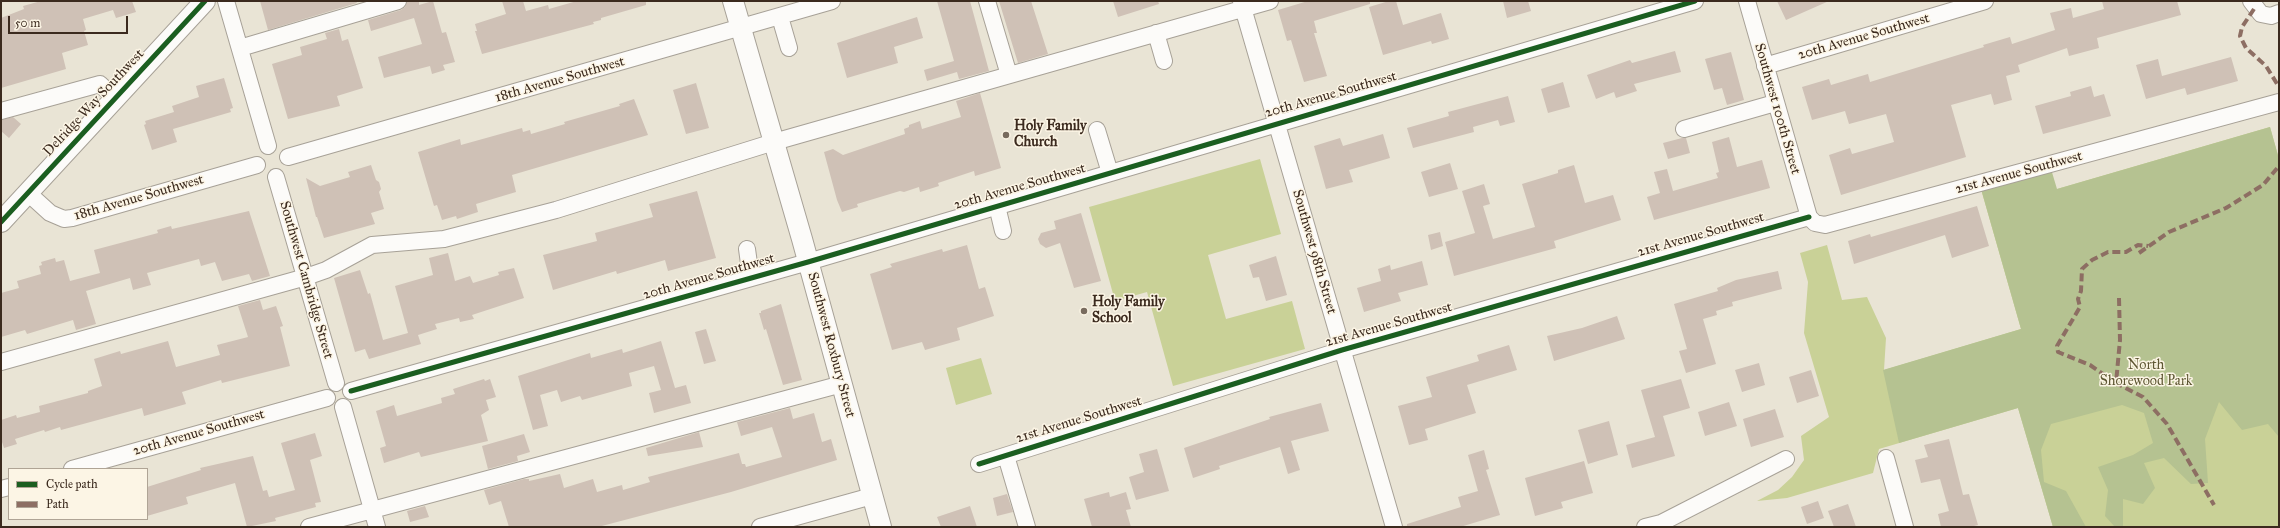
<!DOCTYPE html>
<style>
body{margin:0}
#map{position:relative;width:2280px;height:528px;overflow:hidden;background:#e9e4d5;font-family:"IM FELL Great Primer",serif}
canvas{display:block}
.frame{position:absolute;inset:0;border:2px solid #3b2a1e;pointer-events:none}
.legend{position:absolute;left:8px;top:468px;width:140px;height:52px;box-sizing:border-box;background:#fcf5e5;border:1px solid #afa495;margin:0;padding:5px 7px;list-style:none;font-size:12px;color:#3b2a1e}
.legend li{display:flex;align-items:center;gap:8px;height:20px}
.legend b{width:20px;border:1px solid #afa495}
.scale{position:absolute;left:8px;top:16px;width:120px;height:18px;box-sizing:border-box;border:2px solid #3b2a1e;border-top:0;padding-left:5px;font-size:12px;line-height:14px;white-space:nowrap;color:#3b2a1e;-webkit-text-stroke:3px #fcf5e5;paint-order:stroke}
</style>
<div id="map">
<canvas width="2280" height="528"></canvas>
<div class="frame"></div>
<ul class="legend">
<li><b style="height:5px;background:#1b5e20"></b>Cycle path</li>
<li><b style="height:5px;background:#8d6e63"></b>Path</li>
</ul>
<div class="scale">50 m</div>
</div>
<script>
const ctx = document.querySelector('canvas').getContext('2d');
ctx.lineJoin = 'round';
function paint(path, color) {
  ctx.fillStyle = color;
  ctx.fill(path, 'evenodd');
}
function poly(rows) {
  const path = new Path2D();
  for (const r of rows) {
    path.moveTo(r[0], r[1]);
    for (let i = 2; i < r.length; i += 2) path.lineTo(r[i], r[i + 1]);
  }
  return path;
}
function trace(path, color, width, dash) {
  ctx.strokeStyle = color;
  ctx.lineWidth = width;
  ctx.lineCap = dash ? 'butt' : 'round';
  ctx.setLineDash(dash || []);
  ctx.stroke(path);
}
function label(font, color, halo, rows, align = 'center') {
  ctx.font = font + ' "IM FELL Great Primer",serif';
  ctx.lineWidth = 3;
  ctx.setLineDash([]);
  ctx.textBaseline = 'middle';
  ctx.strokeStyle = halo;
  ctx.fillStyle = color;
  for (const [text, x, y, turn = 0] of rows) {
    ctx.save();
    ctx.translate(x, y);
    ctx.rotate((+turn || 0) * Math.PI / 180);
    ctx.textAlign = isNaN(turn) ? turn : align;
    if (halo) ctx.strokeText(text, 0, 0);
    ctx.fillText(text, 0, 0);
    ctx.restore();
  }
}
const green = poly([
 [2270,127,2279,159,2279,527,2053,527,2018,408,1879,449,1873,473,1787,498,1757,501,1778,490,1792,477,1804,460,1801,436,1829,417,1804,333,1808,282,1800,253,1827,245,1842,300,1867,297,1886,338,1884,370,2021,329,1981,189,2057,189],
 [1260,159,1281,234,1208,255,1226,319,1292,301,1305,349,1173,386,1147,292,1115,301,1089,207],
 [981,358,992,394,956,405,946,368]
]);
const forest = poly([
 [2270,127,2279,159,2279,437,2268,424,2242,430,2219,402,2205,439,2208,483,2191,484,2164,458,2144,463,2155,488,2143,504,2123,499,2123,527,2115,527,2105,516,2108,490,2098,467,2133,455,2153,443,2144,413,2122,405,2051,424,2041,450,2044,482,2066,491,2086,527,2053,527,2018,408,1899,443,1883,370,2021,329,1981,189,2051,169,2057,189]
]);
const building = poly([
 [41,1,132,1,136,12,116,18,113,10,83,19,86,30,84,31,88,45,62,53,66,69,1,88,1,18,24,9,23,6],
 [260,1,356,1,357,3,268,30],
 [407,1,419,1,419,5,433,1,442,33,446,32,455,62,443,65,445,70,432,74,430,66,384,78,378,57,422,44,414,18,371,31,368,20,401,10,405,7],
 [502,1,523,1,526,11,548,5,549,9,577,1,646,1,646,5,601,18,601,20,593,22,594,24,482,54,475,31,477,31,475,24,506,14],
 [937,1,970,1,989,71,959,79,957,72,927,81,924,70,954,61],
 [999,1,1031,1,1048,54,1018,63],
 [1113,1,1158,1,1159,4,1118,17],
 [1308,1,1370,1,1370,4,1314,21,1317,33,1314,33,1327,76,1304,82,1291,40,1287,41,1278,10],
 [1389,1,1396,1,1403,25,1441,13,1449,39,1432,44,1431,41,1383,55,1369,7],
 [1503,1,1528,1,1531,11,1507,18],
 [1777,1,1829,1,1786,20],
 [2102,1,2177,1,2181,15,2097,38,2099,48,2069,56,2067,48,2018,65,2020,72,2006,76,2012,100,1994,105,1991,94,1951,105,1966,157,1841,195,1829,155,1850,148,1852,154,1894,142,1886,114,1849,124,1845,111,1812,120,1802,87,1829,79,1831,85,1868,74,1870,82,1984,47,1983,45,2010,37,2012,44,2055,30,2050,13,2071,8,2073,18,2104,9],
 [917,17,923,38,894,47,898,63,847,78,837,43],
 [339,29,342,41,348,39,363,88,337,96,340,106,288,119,272,64,302,55,300,47,327,39,325,33],
 [1675,51,1681,72,1634,84,1637,91,1616,98,1614,92,1596,99,1587,75,1630,60,1632,63],
 [1731,52,1744,100,1727,105,1722,88,1714,90,1705,59],
 [2231,57,2238,81,2187,95,2185,88,2146,99,2136,65,2158,59,2162,76],
 [224,78,233,108,230,109,231,112,173,129,177,142,152,150,144,125,146,124,145,121,174,112,172,106,199,97,196,86],
 [1563,82,1570,107,1548,113,1541,89],
 [696,83,709,128,686,134,673,90],
 [2091,86,2094,97,2104,94,2111,116,2043,134,2035,106,2071,96,2070,92],
 [980,93,1001,168,975,176,974,171,938,183,939,186,920,192,919,187,904,192,900,191,857,204,858,207,842,212,837,200,824,152,833,149,843,155,905,134,904,129,909,127,909,125,920,121,922,129,961,117,956,101],
 [1508,96,1515,122,1500,126,1498,120,1473,127,1474,132,1413,148,1407,128,1449,116,1448,112],
 [634,99,648,135,512,175,516,192,476,204,478,212,457,219,456,216,442,220,437,205,434,206,418,152,460,139,461,145,522,128,523,132,530,130,531,134,565,124,564,122,620,106,619,104],
 [13,117,21,124,9,138,1,131,1,120],
 [1383,134,1390,158,1349,170,1353,182,1326,189,1314,146,1340,138,1343,146],
 [1729,137,1737,167,1762,160,1770,188,1654,220,1647,197,1660,193,1654,172,1667,169,1673,191,1718,178,1716,173,1719,172,1712,142],
 [1682,138,1686,138,1690,153,1668,159,1663,143],
 [1450,163,1458,189,1429,197,1421,172],
 [371,165,376,180,379,182,381,189,379,192,384,209,371,213,375,224,324,238,317,217,316,217,306,178,320,186,350,177,348,172],
 [1574,165,1585,203,1613,195,1621,220,1554,241,1556,248,1454,276,1445,242,1475,233,1462,191,1484,184,1490,204,1483,206,1493,239,1535,227,1522,184,1558,173,1558,170],
 [697,191,716,258,668,271,665,260,617,274,616,271,553,290,543,255,597,241,595,233,653,217,649,204],
 [1977,206,1989,246,1952,258,1945,235,1854,264,1848,241,1870,234,1871,237],
 [249,211,270,276,252,281,249,274,222,281,215,262,201,266,199,259,147,273,151,285,133,290,130,278,86,291,96,324,76,330,73,320,27,334,25,330,1,337,1,293,19,288,17,281,41,274,39,266,42,265,41,262,55,258,56,262,64,260,70,281,100,273,94,250,158,233,157,230,171,226,172,229],
 [1081,213,1101,281,1074,288,1060,243,1046,248,1040,244,1038,239,1041,233,1056,229,1054,221],
 [1440,232,1443,246,1431,250,1428,235],
 [967,245,979,289,985,287,994,316,957,328,960,340,925,350,922,342,892,350,870,274,892,267,890,264,942,249,943,252],
 [448,253,455,281,470,276,473,283,499,275,498,272,514,268,524,298,472,315,474,319,460,322,459,318,435,324,437,329,418,335,421,344,369,359,365,349,355,352,334,278,360,270,368,294,370,293,383,340,408,333,395,286,433,275,429,258],
 [1276,256,1287,295,1266,301,1259,277,1253,278,1249,265],
 [1422,261,1428,285,1398,293,1401,301,1364,312,1357,288,1381,281,1378,269,1390,265,1391,270],
 [1778,271,1782,289,1732,302,1733,306,1716,311,1717,315,1703,319,1716,364,1686,373,1679,351,1687,349,1674,304,1718,291,1717,288,1736,280],
 [260,300,263,310,276,306,283,326,280,327,290,366,222,383,221,380,182,392,186,404,144,416,142,408,61,430,60,427,45,432,44,430,15,439,17,444,4,448,1,439,1,420,16,415,17,418,40,412,39,406,88,393,88,391,102,386,94,359,120,351,121,354,168,341,176,367,220,355,217,345,248,337,238,306],
 [781,304,802,380,783,385,766,329,764,330,759,313,761,313,761,311],
 [1617,316,1625,339,1554,361,1547,336,1582,328],
 [706,329,716,361,704,364,695,332],
 [661,341,675,388,686,385,691,403,654,413,649,393,661,390,654,366,629,373,632,386,582,400,580,396,561,402,557,390,540,395,548,426,533,430,518,376,590,353,591,358,622,349,623,353],
 [1509,345,1517,370,1467,385,1476,413,1425,429,1428,440,1409,445,1398,406,1432,397,1426,377,1479,361,1477,355],
 [1759,363,1765,385,1742,392,1735,370],
 [1811,370,1819,396,1797,403,1789,377],
 [484,379,485,381,490,379,496,397,486,400,489,410,481,415,488,441,421,457,419,452,384,463,380,448,386,446,376,411,394,405,397,416,442,403,441,398,455,394,453,389],
 [1681,379,1690,408,1663,416,1675,456,1632,468,1626,445,1655,437,1641,390],
 [1729,402,1737,426,1705,436,1698,412],
 [1321,403,1329,431,1291,441,1300,470,1288,474,1280,447,1219,466,1220,469,1193,478,1184,448,1270,419,1269,417],
 [790,408,793,419,814,413,822,442,831,439,837,460,731,492,598,527,509,527,501,501,489,505,484,490,524,479,529,479,529,481,560,474,564,488,593,479,597,492,622,485,623,490,650,482,648,477,739,453,742,464,745,464,746,467,782,457,772,427,741,436,737,422],
 [1775,409,1784,437,1751,447,1743,419],
 [1609,421,1618,455,1588,464,1578,430],
 [699,432,703,447,648,456,646,448],
 [315,433,322,456,310,460,321,502,315,503,316,507,275,518,276,521,247,527,235,483,186,497,188,504,147,516,147,487,201,470,200,468,253,456,263,491,267,490,269,497,295,490,281,443],
 [524,434,530,452,517,456,518,461,488,469,482,446],
 [1949,439,1963,495,1969,494,1978,525,1970,527,1941,527,1938,514,1949,511,1940,479,1921,483,1915,460,1928,457,1924,445],
 [1157,449,1169,491,1136,500,1129,477,1144,472,1139,454],
 [1484,450,1489,469,1486,470,1500,515,1460,527,1407,527,1407,524,1461,507,1458,497,1478,491,1468,455],
 [1584,461,1593,493,1561,502,1563,508,1535,516,1525,478],
 [1109,492,1110,497,1126,492,1131,509,1126,510,1131,527,1092,527,1084,499],
 [1007,494,1013,512,997,516,993,498],
 [1818,501,1824,518,1807,524,1801,507],
 [1848,504,1856,527,1834,527,1828,511],
 [425,506,429,517,410,522,407,511],
 [970,506,977,527,941,527,937,517]
]);
const minor = poly([
 [226,1,268,146],
 [987,1,1009,75],
 [1241,1,1394,527],
 [1747,1,1809,217,1815,223,1825,225,2279,102],
 [2251,1,2261,14,2271,16,2279,13],
 [780,17,789,48],
 [1156,33,1164,61],
 [240,48,398,1],
 [1765,66,1985,1],
 [1,111,100,84,115,98],
 [1684,129,1775,103],
 [1097,130,1110,173],
 [288,157,832,1],
 [276,177,336,383],
 [28,193,50,213,64,219,72,218,257,165],
 [997,206,1003,231],
 [747,249,751,278],
 [1,362,306,277,326,270,372,245,444,239,556,210,774,142,1270,1],
 [351,391,808,262,1695,1],
 [343,407,377,527],
 [1006,456,1027,527],
 [1886,458,1905,527],
 [979,464,1342,350,1809,217],
 [72,469,327,398],
 [1,489,9,487],
 [309,527,842,384],
 [760,527,872,496],
 [1645,527,1661,523,1786,459]
]);
const major = poly([
 [733,1,802,239,881,527],
 [1,222,205,1]
]);
const quiet = poly([
 [2254,9,2242,27,2240,36,2246,48,2266,66,2279,87],
 [2139,253,2169,232,2226,208,2263,185,2279,166],
 [2119,298,2120,340,2116,383,2143,397,2167,424,2214,505],
 [2116,383,2090,365,2058,352,2057,346,2080,307,2078,299,2081,291,2082,269,2092,260,2108,252,2126,252,2138,245,2148,246]
]);
const cycleway = poly([
 [1,222,205,1],
 [351,391,808,262,1695,1],
 [979,464,1342,350,1809,217]
]);
const markers = [
 [1006,135,4,"#786b5e"],
 [1084,311,4,"#786b5e"]
];
const streetNames = [
 ["20th Avenue Southwest",1864,37,-16],
 ["18th Avenue Southwest",560,80,-16],
 ["20th Avenue Southwest",1331,95,-16],
 ["Delridge Way Southwest",94,103,-47],
 ["Southwest 100th Street",1777,109,74],
 ["21st Avenue Southwest",2019,173,-15],
 ["20th Avenue Southwest",1020,187,-16],
 ["18th Avenue Southwest",139,198,-16],
 ["21st Avenue Southwest",1701,235,-16],
 ["Southwest 98th Street",1314,252,74],
 ["20th Avenue Southwest",709,277,-16],
 ["Southwest Cambridge Street",306,280,74],
 ["21st Avenue Southwest",1389,325,-16],
 ["Southwest Roxbury Street",831,345,75],
 ["21st Avenue Southwest",1079,420,-17],
 ["20th Avenue Southwest",199,433,-16]
];
const poiNames = [
 ["Holy Family",1014,127],
 ["Church",1014,143],
 ["Holy Family",1092,303],
 ["School",1092,319]
];
const parkNames = [
 ["North",2146,366],
 ["Shorewood Park",2146,382]
];
paint(green, '#c9d197');
paint(forest, '#b5c291');
paint(building, '#cfc1b6');
trace(minor, '#a7a197', 18);
trace(major, '#a7a197', 22);
trace(minor, '#fcfbf9', 16);
trace(major, '#fcfbf9', 20);
trace(quiet, '#8d6e63', 4, [8, 4]);
trace(cycleway, '#1b5e20', 5);
for (const [x, y, r, color] of markers) {
  const dot = new Path2D();
  dot.arc(x, y, r, 0, 2 * Math.PI);
  ctx.fillStyle = color;
  ctx.fill(dot);
  trace(dot, '#fcf5e5', 1.5);
}
label('14px', '#3b2a1e', '#fcf5e5', streetNames);
label('bold 14px', '#3b2a1e', '#fcf5e5', poiNames, 'left');
label('14px', '#5e5733', '#fcf5e5', parkNames);
</script>
